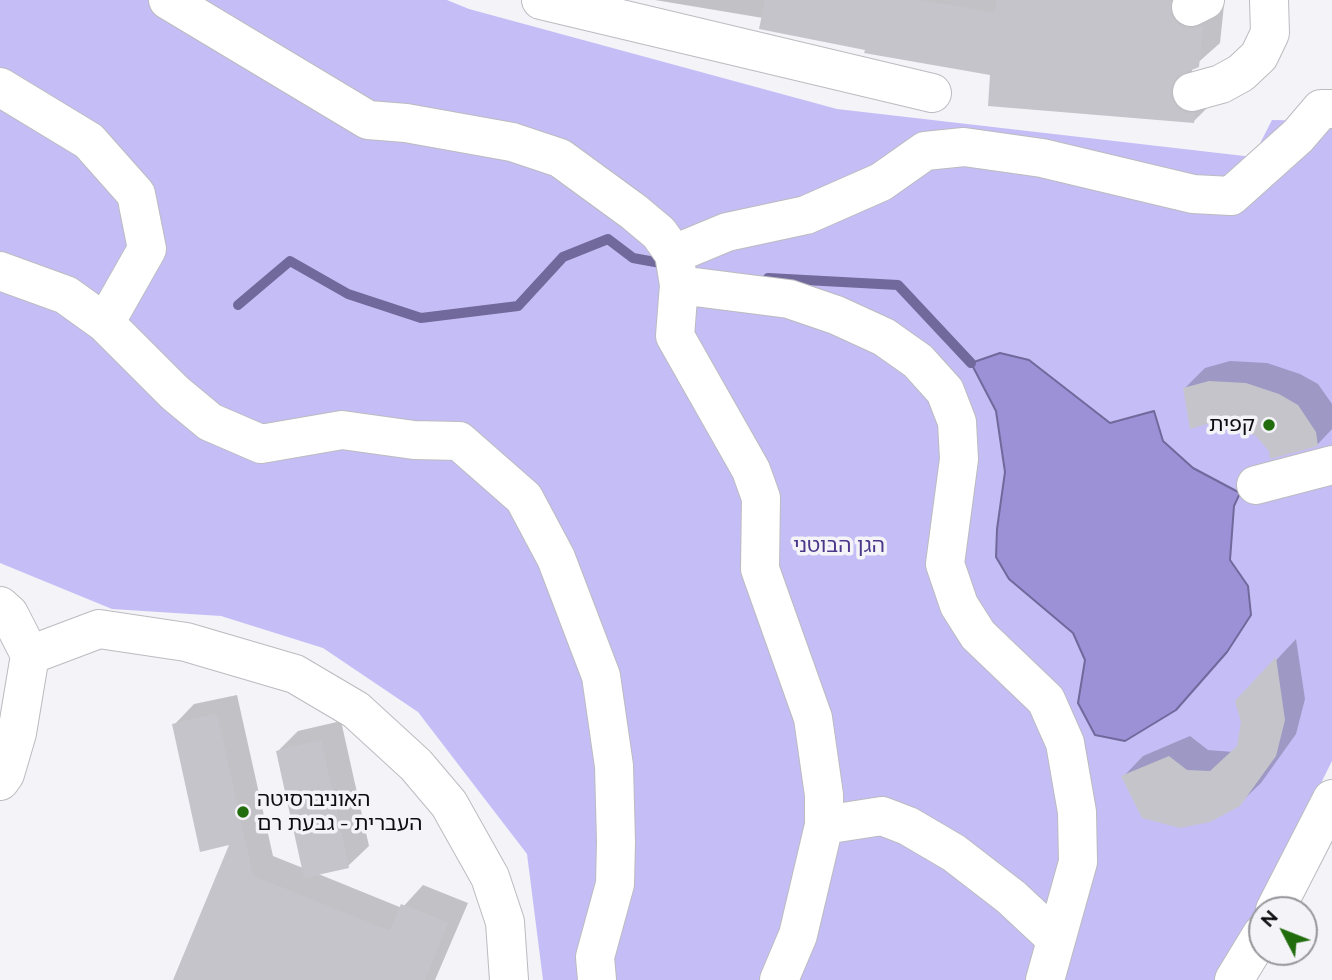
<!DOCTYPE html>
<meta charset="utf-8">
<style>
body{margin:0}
#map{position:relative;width:1332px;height:980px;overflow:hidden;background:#f3f3f8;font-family:Raleway,sans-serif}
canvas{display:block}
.north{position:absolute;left:1248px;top:896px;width:70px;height:70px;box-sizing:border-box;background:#f3f3f8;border:2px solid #97979b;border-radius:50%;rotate:312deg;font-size:19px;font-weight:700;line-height:28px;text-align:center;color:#0d0d0f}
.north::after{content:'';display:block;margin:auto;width:24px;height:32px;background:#216c0d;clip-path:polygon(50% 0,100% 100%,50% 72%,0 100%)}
</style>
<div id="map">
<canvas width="1332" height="980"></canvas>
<div class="north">N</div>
</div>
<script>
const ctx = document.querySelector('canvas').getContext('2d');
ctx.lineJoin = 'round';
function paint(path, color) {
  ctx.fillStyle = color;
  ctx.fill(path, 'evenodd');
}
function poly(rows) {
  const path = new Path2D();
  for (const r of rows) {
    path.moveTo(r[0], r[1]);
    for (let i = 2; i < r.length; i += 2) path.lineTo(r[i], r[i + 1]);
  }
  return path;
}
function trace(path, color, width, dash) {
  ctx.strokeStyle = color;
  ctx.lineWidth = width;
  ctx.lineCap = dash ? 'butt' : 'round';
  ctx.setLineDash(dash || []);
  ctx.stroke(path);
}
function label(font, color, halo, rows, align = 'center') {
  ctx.font = font + ' Raleway,"Noto Sans Hebrew",sans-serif';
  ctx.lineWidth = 7;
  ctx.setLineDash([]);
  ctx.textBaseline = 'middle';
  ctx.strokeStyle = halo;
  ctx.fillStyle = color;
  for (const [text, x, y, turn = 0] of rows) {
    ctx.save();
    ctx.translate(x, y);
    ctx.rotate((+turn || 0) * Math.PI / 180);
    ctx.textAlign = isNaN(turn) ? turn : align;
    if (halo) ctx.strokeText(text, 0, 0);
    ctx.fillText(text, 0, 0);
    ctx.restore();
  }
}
const green = poly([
 [0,0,447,0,469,9,837,109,1253,157,1272,120,1332,121,1332,761,1248,930,1215,980,543,980,527,854,418,712,323,648,221,616,112,609,0,563]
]);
const water = poly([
 [1000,353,1029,360,1110,423,1154,411,1163,441,1193,468,1240,493,1234,506,1230,560,1248,586,1251,615,1227,652,1176,710,1125,741,1095,735,1078,703,1085,660,1073,633,1009,579,996,557,997,529,1005,472,996,411,971,363,1000,353]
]);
const shadow = poly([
 [655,0,1198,0,1213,8,1224,5,1220,43,1192,68,1192,75,1216,99,1194,121,992,74,867,49,763,18],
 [1230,361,1267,363,1300,374,1318,384,1332,404,1332,429,1317,445,1271,451,1257,435,1185,388,1205,368],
 [1296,639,1305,699,1296,734,1261,783,1239,804,1123,777,1143,756,1190,736,1208,750,1233,752,1238,746,1243,721,1237,702],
 [237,695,273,856,303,868,278,751,298,731,341,721,369,846,348,866,316,873,402,908,423,885,468,903,435,980,175,980,232,843,174,725,194,704]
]);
const stream = poly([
 [768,278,898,285,971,363],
 [238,305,290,261,348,294,421,318,518,306,563,257,608,239,633,258,666,264]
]);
const building = poly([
 [765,0,919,0,995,13,997,0,1171,0,1171,16,1178,25,1190,29,1203,26,1199,67,1177,76,1171,87,1171,97,1176,107,1186,113,1195,113,1194,123,988,106,990,75,864,53,865,50,759,29],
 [1209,381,1246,383,1279,394,1298,405,1316,432,1318,446,1270,459,1269,451,1256,436,1237,428,1214,422,1190,429,1183,388],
 [1276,657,1285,720,1276,756,1240,806,1210,822,1180,828,1142,818,1121,776,1169,756,1187,770,1210,771,1237,746,1241,722,1235,701],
 [217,714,253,876,390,931,401,904,448,923,425,980,173,980,229,845,200,852,172,724],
 [321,740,349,868,304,878,276,751]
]);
const minor = poly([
 [168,0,368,120,406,123,512,142,560,158,634,212,659,233,674,254,679,285,675,336,751,470,761,498,760,569,813,718,824,795,824,825,798,935,779,980],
 [541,0,932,93],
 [1191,7,1205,0],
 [0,87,89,141,136,194,147,249,105,323],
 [1192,92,1221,84,1241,73,1259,56,1270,33,1269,0],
 [674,254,727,232,806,215,881,182,925,151,964,147,1042,158,1193,194,1231,196,1298,136,1321,109,1332,109],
 [0,271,66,295,105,323,175,393,210,422,261,444,342,430,414,440,459,441,524,498,556,558,601,676,614,766,616,842,615,884,595,957,597,980],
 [679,285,789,299,836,315,884,337,918,361,945,391,957,422,959,459,945,564,959,605,978,635,1046,700,1065,743,1077,812,1078,862,1045,980],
 [1256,485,1332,465],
 [0,606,9,614,30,655],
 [30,655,99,629,186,642,295,674,356,710,416,765,449,804,490,877,505,922,509,980],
 [0,781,5,774,17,733,30,655],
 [824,825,882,816,908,826,954,853,1011,897,1055,938],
 [1275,910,1332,799],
 [1234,980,1262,934]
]);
const markers = [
 [1269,425,7,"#216c0d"],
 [243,812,7,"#216c0d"]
];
const poiNames = [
 ["קפית",1255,425],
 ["האוניברסיטה",257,800,"left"],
 ["העברית - גבעת רם",257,824,"left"]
];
const parkNames = [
 ["הגן הבוטני",839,546]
];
paint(green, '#c5bef6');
paint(water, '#9c91d7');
trace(water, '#71699b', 2);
paint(shadow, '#0003');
trace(stream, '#71699b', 10);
paint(building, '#c5c4ca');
trace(minor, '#bbbbc0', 40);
trace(minor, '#fff', 38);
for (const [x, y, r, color] of markers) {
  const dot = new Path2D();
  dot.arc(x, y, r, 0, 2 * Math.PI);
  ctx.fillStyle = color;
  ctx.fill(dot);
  trace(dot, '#f3f3f8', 2.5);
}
label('21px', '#0d0d0f', '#f3f3f8', poiNames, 'right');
label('21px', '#4b378a', '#f3f3f8', parkNames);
</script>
